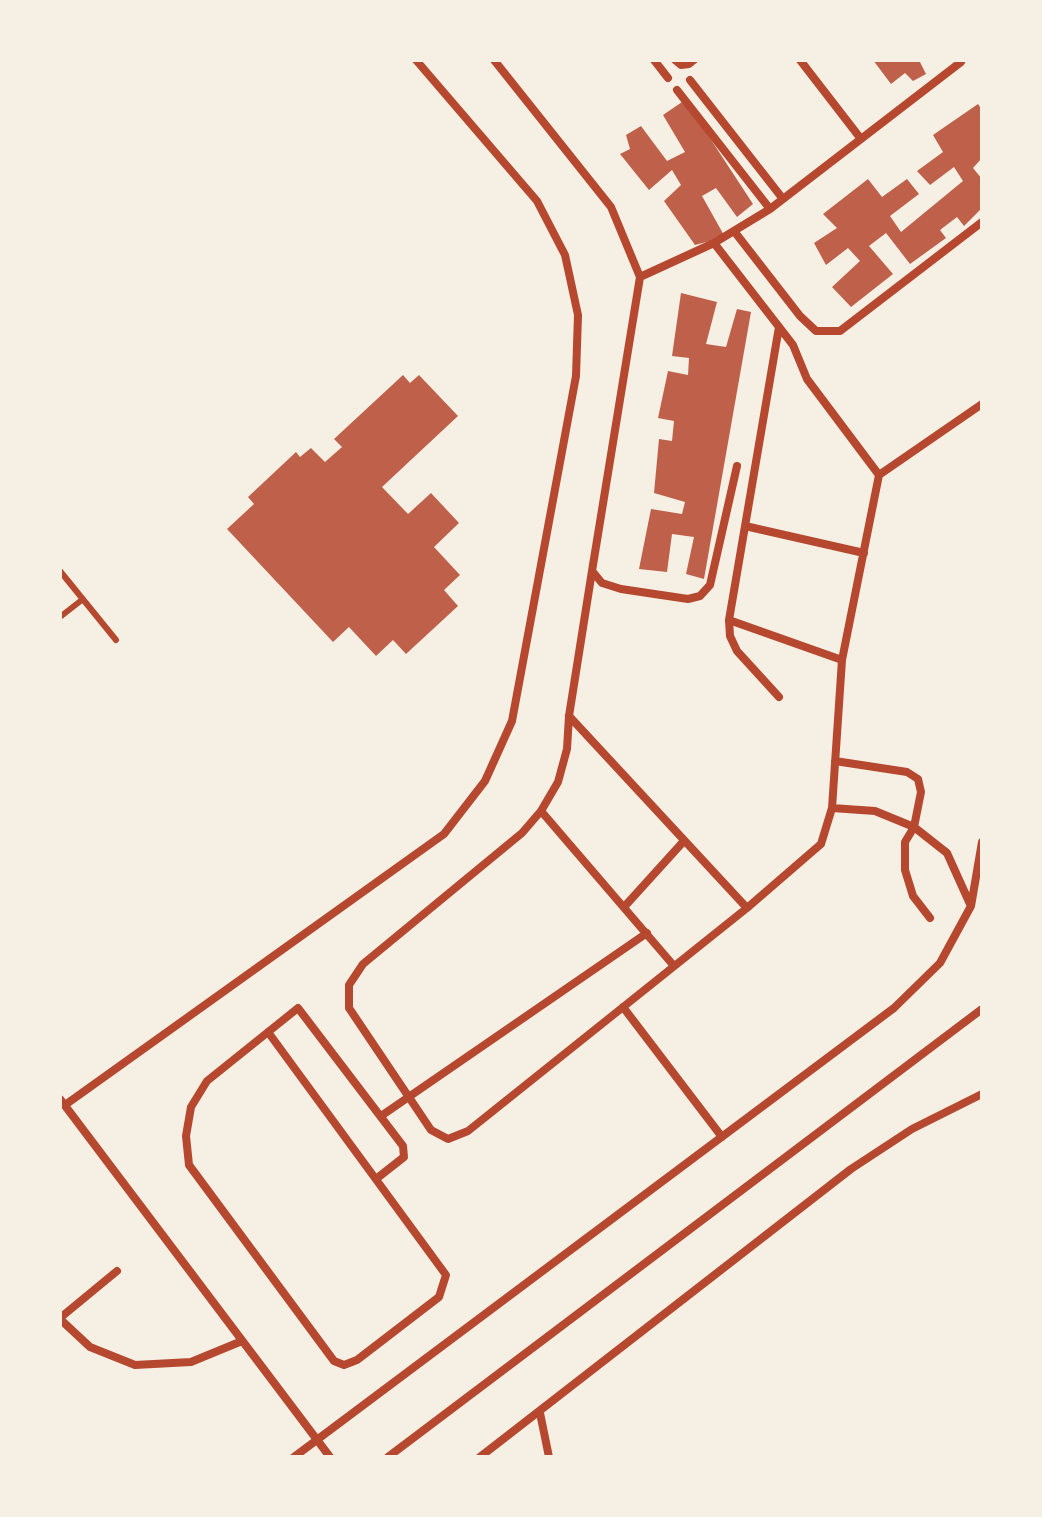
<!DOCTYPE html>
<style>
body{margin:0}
#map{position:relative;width:1042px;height:1517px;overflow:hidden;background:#f6efe4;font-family:Rubik,sans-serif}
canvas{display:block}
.frame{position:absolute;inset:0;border:62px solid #f6efe4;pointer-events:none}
</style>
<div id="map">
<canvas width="1042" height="1517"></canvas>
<div class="frame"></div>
</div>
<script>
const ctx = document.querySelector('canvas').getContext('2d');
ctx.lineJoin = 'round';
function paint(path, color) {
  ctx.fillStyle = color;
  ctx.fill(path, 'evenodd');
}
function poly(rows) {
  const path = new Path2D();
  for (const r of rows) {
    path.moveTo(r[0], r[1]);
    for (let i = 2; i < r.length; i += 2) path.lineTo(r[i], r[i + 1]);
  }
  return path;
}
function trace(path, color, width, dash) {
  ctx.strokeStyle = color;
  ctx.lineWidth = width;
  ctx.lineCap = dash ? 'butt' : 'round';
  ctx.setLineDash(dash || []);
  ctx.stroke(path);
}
const building = poly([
 [873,60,919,60,926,74,913,81,905,73,891,84],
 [685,100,753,204,737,217,716,188,702,196,725,237,695,245,664,201,681,185,672,170,649,190,620,154,630,149,626,135,641,126,667,161,685,152,663,115],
 [978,104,982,110,982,158,973,168,982,179,982,208,964,226,957,217,940,230,946,238,910,264,886,233,869,246,893,274,851,307,832,287,860,261,848,248,826,265,814,243,837,228,823,214,868,179,882,197,907,179,919,194,890,216,901,232,963,181,954,167,930,185,917,171,943,152,933,135],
 [681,293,717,302,706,344,726,347,737,309,751,312,704,579,686,574,694,537,672,534,667,572,639,569,651,509,682,514,685,502,654,493,659,439,672,441,674,421,658,418,668,371,688,375,689,358,672,356],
 [403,375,410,383,419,375,458,416,382,487,408,514,431,493,459,523,434,547,460,575,444,590,458,606,406,654,393,640,376,656,349,627,333,642,227,529,254,504,248,497,296,452,300,457,311,448,325,462,342,447,334,439]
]);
const service = poly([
 [60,571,116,640],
 [60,617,83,599]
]);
const minor = poly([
 [494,60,611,207,640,277,592,571,602,583,621,589,688,599,700,596,710,585,737,466],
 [654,60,668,78],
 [675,60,681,65,689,64,694,60],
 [800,60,861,139],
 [690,80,783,199],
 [677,90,770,209],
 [734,231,800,316,816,331,840,331,982,222],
 [714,243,793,345,807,379,879,475,982,404],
 [640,277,714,243,770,209,961,62],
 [745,526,864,553],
 [592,571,569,716,567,749,558,782,541,811,522,833,363,964,349,985,349,1008,431,1130,448,1139,468,1131,747,908],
 [729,620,842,660],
 [779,697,737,651,730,636,729,620,779,327],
 [569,716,747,908,821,844,832,808,842,660,879,475],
 [835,761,907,772,918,779,921,792,914,827,905,842,905,870,913,896,930,918],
 [832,808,875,811,914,827,947,853,970,904],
 [541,811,674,966],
 [625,906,683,842],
 [623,1007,722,1137],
 [268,1032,446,1275,439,1297,357,1360,344,1365,334,1361,189,1165,186,1136,191,1107,207,1081,298,1008,403,1146,404,1157,376,1179],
 [60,1099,330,1457],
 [65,1105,444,834,485,781,512,721,576,376,578,315,565,255,537,201,416,60],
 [381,1116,647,933],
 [60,1318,117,1271],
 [60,1319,90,1347,135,1365,191,1362,242,1341],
 [540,1413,549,1457],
 [294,1457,894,1008,940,963,971,906,982,842],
 [388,1457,982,1009],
 [480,1457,851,1169,912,1129,982,1094]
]);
paint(building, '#bf614a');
trace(service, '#b5482f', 6);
trace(minor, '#b5482f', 8);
</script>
